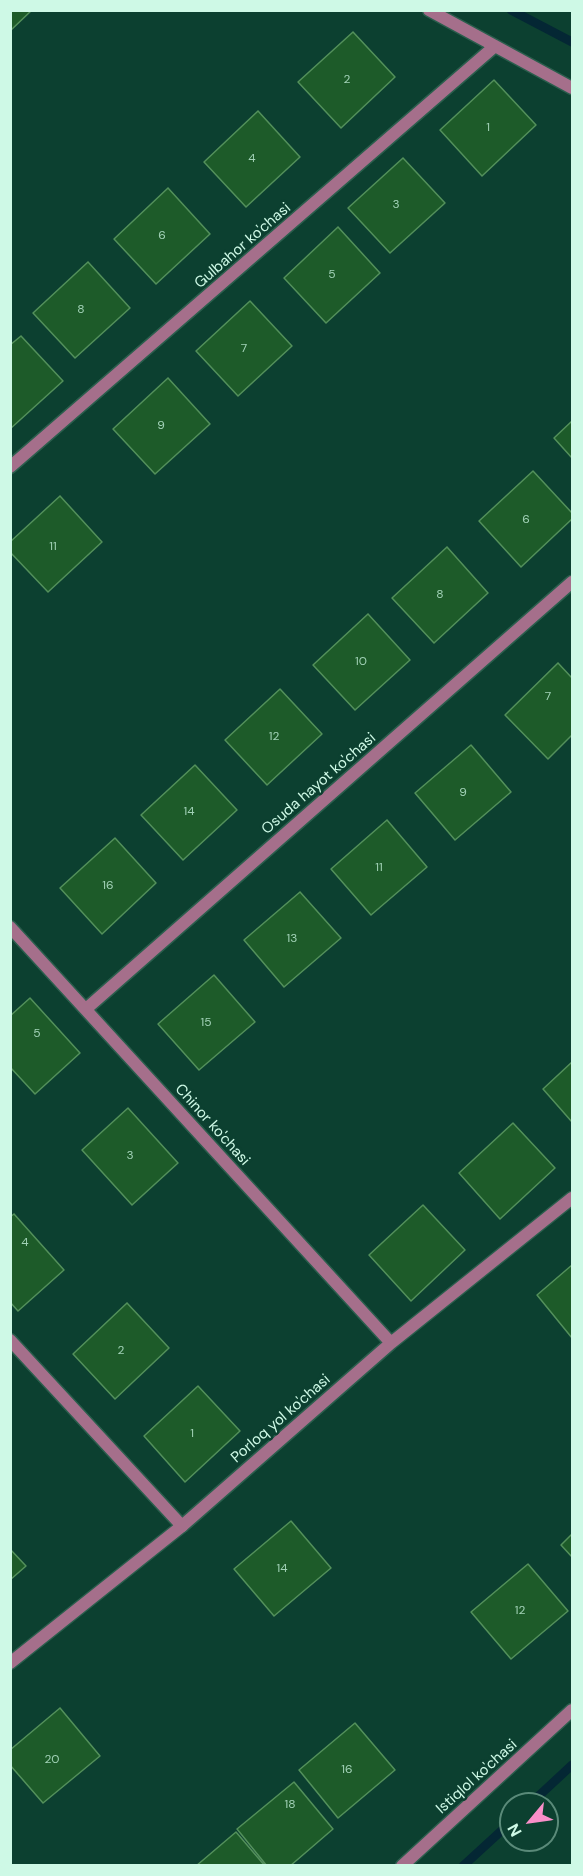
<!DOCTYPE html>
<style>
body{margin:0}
#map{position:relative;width:583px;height:1876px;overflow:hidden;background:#0c4030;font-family:"DM Sans",sans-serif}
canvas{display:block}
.frame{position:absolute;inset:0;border:12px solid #cef9e6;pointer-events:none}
.north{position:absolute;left:499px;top:1792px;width:60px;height:60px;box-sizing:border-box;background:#0c4030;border:2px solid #5a8a79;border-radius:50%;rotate:241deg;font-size:16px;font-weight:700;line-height:24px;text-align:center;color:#cef9e6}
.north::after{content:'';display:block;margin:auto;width:21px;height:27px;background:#f98fc9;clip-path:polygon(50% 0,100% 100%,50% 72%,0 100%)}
</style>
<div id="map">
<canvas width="583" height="1876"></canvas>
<div class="frame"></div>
<div class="north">N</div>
</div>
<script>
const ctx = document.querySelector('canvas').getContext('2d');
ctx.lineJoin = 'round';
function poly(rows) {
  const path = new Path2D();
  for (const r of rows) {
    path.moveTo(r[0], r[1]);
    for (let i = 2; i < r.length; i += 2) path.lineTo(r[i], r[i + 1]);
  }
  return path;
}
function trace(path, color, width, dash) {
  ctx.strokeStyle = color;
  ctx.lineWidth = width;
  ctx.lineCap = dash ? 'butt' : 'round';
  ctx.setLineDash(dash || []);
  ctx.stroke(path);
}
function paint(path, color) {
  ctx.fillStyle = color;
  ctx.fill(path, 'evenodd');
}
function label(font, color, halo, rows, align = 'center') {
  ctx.font = font + ' "DM Sans",sans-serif';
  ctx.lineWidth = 5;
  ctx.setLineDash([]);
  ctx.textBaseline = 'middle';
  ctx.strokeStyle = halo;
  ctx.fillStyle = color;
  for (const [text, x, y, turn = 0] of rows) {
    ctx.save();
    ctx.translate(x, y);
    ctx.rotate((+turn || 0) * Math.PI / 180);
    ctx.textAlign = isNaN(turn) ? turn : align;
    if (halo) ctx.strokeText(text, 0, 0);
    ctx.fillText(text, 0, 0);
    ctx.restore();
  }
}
const stream = poly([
 [511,10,572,42],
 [530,1804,572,1765],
 [463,1866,511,1822]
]);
const building = poly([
 [10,10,32,10,10,31,10,10],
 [353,32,395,77,341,128,298,82,353,32],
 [494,80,536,125,482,176,440,130,494,80],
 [258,111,300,157,246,207,204,162,258,111],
 [403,158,445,203,390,253,348,208,403,158],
 [168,188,210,234,156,284,114,239,168,188],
 [338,227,380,273,326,323,284,278,338,227],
 [88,262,130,308,75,358,33,313,88,262],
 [250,301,292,346,238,396,196,351,250,301],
 [21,336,63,381,10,429,10,345,21,336],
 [168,378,210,424,155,474,113,429,168,378],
 [572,421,572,458,554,438,572,421],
 [533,471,572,513,572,519,521,567,479,521,533,471],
 [60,496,102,542,48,592,10,552,10,542,60,496],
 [447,547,488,593,434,643,392,598,447,547],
 [368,614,410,660,355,710,313,665,368,614],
 [558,663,572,678,572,735,548,759,505,715,558,663],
 [280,689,322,734,267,785,225,740,280,689],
 [471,745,511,792,455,840,415,793,471,745],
 [195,765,237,810,183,860,141,815,195,765],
 [387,820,427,867,371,915,331,869,387,820],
 [115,838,156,883,102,934,60,888,115,838],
 [300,892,341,938,284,987,244,940,300,892],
 [214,975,255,1022,199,1070,158,1024,214,975],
 [30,998,80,1053,35,1094,10,1067,10,1016,30,998],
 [572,1062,572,1122,543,1089,572,1062],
 [128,1108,178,1163,132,1205,82,1150,128,1108],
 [513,1123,555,1168,500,1219,459,1173,513,1123],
 [423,1205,465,1250,411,1301,369,1255,423,1205],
 [14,1214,64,1270,18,1311,10,1302,10,1217,14,1214],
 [572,1265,572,1338,537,1295,572,1265],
 [127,1303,169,1348,115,1399,73,1354,127,1303],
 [198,1386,240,1431,185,1482,144,1436,198,1386],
 [291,1521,331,1568,274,1616,234,1569,291,1521],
 [572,1534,572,1557,561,1545,572,1534],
 [10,1549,26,1566,10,1580,10,1549],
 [528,1564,568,1611,511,1659,471,1612,528,1564],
 [60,1708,100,1756,43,1803,10,1765,10,1750,60,1708],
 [355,1723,395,1770,338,1818,299,1770,355,1723],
 [294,1782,333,1829,290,1866,267,1866,237,1829,294,1782],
 [236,1832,265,1866,196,1866,236,1832]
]);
const service = poly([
 [10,1340,182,1526]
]);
const minor = poly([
 [429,10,572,88],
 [10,467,495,46],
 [10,927,391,1343],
 [86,1009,572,582],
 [10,1663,182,1526,391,1343,572,1198],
 [402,1866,572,1710]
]);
const numberNames = [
 ["2",347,80],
 ["1",488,128],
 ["4",252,159],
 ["3",396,205],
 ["6",162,236],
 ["5",332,275],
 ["8",81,310],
 ["7",244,349],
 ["9",161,426],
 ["6",526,520],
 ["11",53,547],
 ["8",440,595],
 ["10",361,662],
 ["7",548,697],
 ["12",274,737],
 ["9",463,793],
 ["14",189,812],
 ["11",379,868],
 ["16",108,886],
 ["13",292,939],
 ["15",206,1023],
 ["5",37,1034],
 ["3",130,1156],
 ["4",25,1243],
 ["2",121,1351],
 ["1",192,1434],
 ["14",282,1569],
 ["12",520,1611],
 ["20",52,1760],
 ["16",347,1770],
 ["18",290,1805]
];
const streetNames = [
 ["Gulbahor ko'chasi",243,246,-41],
 ["Osuda hayot ko'chasi",319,784,-41],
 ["Chinor ko'chasi",212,1125,48],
 ["Porloq yol ko'chasi",281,1419,-41],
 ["Istiqlol ko'chasi",477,1777,-42]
];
trace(stream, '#042734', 9);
paint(building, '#1d5b29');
trace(building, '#53905b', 1.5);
trace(service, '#2b5e4d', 15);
trace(minor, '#2b5e4d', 15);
trace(service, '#a56f8b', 12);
trace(minor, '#a56f8b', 12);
label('12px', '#a2d2b7', null, numberNames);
label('15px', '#cef9e6', '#0c4030', streetNames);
</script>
